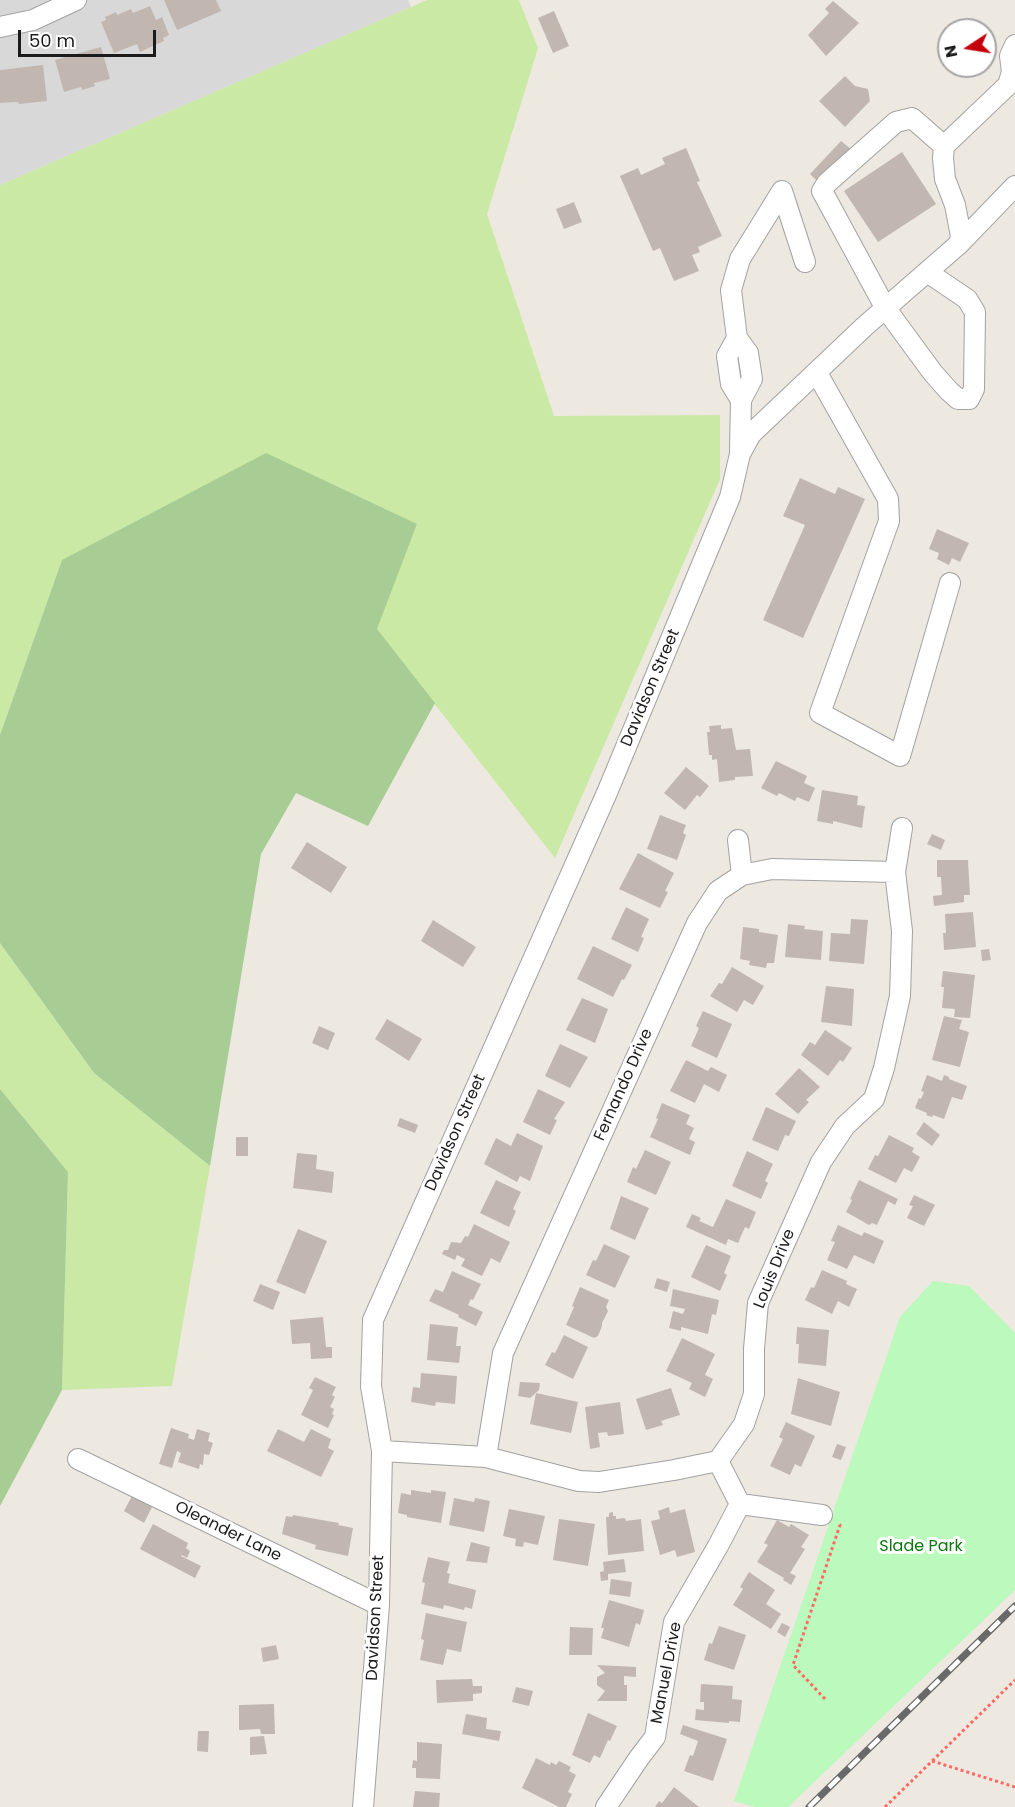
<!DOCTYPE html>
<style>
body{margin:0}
#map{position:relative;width:1015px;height:1807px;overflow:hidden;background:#ede8e0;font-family:Poppins,sans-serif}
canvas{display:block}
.north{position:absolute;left:937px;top:18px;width:60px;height:60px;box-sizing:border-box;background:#fff;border:2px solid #a4a4a4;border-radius:50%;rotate:258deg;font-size:16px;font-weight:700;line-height:24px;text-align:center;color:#1b1b1b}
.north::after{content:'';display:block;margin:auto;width:21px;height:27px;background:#c6000b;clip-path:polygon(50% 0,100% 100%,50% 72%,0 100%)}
.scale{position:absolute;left:18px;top:30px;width:138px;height:27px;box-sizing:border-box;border:3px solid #1b1b1b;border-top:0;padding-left:8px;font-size:18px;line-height:21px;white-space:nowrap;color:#1b1b1b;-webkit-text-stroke:4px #fff;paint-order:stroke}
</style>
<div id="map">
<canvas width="1015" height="1807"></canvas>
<div class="north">N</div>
<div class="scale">50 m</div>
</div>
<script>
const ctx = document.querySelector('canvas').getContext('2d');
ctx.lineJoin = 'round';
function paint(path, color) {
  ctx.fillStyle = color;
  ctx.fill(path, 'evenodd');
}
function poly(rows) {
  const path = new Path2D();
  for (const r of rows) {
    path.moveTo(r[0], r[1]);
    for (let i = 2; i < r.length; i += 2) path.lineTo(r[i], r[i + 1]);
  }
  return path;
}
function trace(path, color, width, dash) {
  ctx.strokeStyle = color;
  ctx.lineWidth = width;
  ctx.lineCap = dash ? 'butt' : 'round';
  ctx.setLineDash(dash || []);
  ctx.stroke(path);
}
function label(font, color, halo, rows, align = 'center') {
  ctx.font = font + ' Poppins,sans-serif';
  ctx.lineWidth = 6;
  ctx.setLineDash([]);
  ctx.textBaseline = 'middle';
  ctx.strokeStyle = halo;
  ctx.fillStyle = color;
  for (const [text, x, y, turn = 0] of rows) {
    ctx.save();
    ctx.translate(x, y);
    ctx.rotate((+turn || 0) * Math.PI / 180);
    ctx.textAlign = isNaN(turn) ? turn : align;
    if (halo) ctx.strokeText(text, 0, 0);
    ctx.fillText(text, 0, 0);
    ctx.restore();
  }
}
const residential = poly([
 [0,0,408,0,411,7,0,185]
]);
const grass = poly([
 [427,0,519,0,538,48,487,214,554,416,720,415,720,479,555,858,376,629,417,524,62,560,0,735,0,185],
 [0,943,94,1073,210,1166,172,1386,62,1390,68,1172,0,1089]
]);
const forest = poly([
 [266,453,417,524,377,629,435,703,368,826,296,793,261,854,210,1166,94,1073,0,943,0,735,62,560],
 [0,1089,68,1172,62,1390,0,1506]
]);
const park = poly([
 [933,1281,969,1286,1015,1333,1015,1590,788,1807,755,1807,734,1801,900,1317]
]);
const building = poly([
 [164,0,216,0,221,11,177,30],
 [833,1,859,23,826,56,808,35,829,13,825,9],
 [150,6,156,20,162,17,169,35,163,38,164,41,140,52,137,44,114,53,101,22,106,20,105,17,116,12,117,15,131,9,133,13],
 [554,11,569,46,553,53,538,18],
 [101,47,110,79,94,83,95,86,82,90,81,87,64,92,55,60],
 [43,65,47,101,19,104,18,102,0,103,0,70],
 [845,76,855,86,868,89,870,101,845,127,819,101],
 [841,141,852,150,818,182,810,174],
 [686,148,700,181,697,182,722,236,698,247,700,252,692,255,699,271,674,281,660,248,653,251,620,176,638,168,641,175,665,164,662,158],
 [902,152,936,204,878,242,844,191],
 [574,202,582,222,564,229,556,209],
 [800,478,835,494,838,487,865,499,803,638,763,620,805,525,783,516],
 [937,529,969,543,960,562,952,558,949,565,937,559,939,553,929,549],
 [721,725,721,729,732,728,736,750,750,749,753,776,735,777,735,780,719,782,717,759,712,760,712,755,709,755,707,732,710,732,709,726],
 [776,761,807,776,804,783,815,788,809,802,797,797,795,801,779,793,777,796,761,788],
 [686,767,709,786,700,797,697,795,685,810,664,793],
 [822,790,858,796,857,805,865,806,862,828,833,821,833,824,817,821],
 [660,815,686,825,683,833,686,835,677,860,647,849],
 [932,834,945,840,941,850,927,844],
 [307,842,347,867,331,893,291,868],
 [638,853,674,873,665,891,668,892,660,908,619,889],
 [937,860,968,860,970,895,964,895,964,902,934,906,933,896,942,895,941,877,937,877],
 [626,907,649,919,641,937,644,938,638,952,611,939],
 [973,912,976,947,944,950,943,933,946,933,945,914],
 [851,919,868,920,864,964,829,961,831,933,850,934],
 [433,920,476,947,463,967,421,941],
 [788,924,805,926,804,929,823,931,821,960,785,957],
 [743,927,759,929,759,932,778,935,774,963,767,963,766,968,749,965,750,961,740,959],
 [593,946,632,965,624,980,622,979,613,997,577,979],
 [989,949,991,960,982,961,981,950],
 [732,967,764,986,753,1005,744,1000,737,1012,710,996,719,983,722,984],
 [943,971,975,975,970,1018,954,1017,955,1009,942,1008,944,987,941,987],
 [826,986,854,989,852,1026,821,1022],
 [582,998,608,1009,595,1043,566,1030],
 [703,1011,732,1024,717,1058,691,1046,699,1028,696,1026],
 [944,1016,962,1020,959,1029,969,1032,960,1067,932,1060],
 [387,1019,422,1039,409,1061,375,1039],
 [319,1026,335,1033,328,1050,312,1043],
 [825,1030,852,1048,843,1062,840,1060,828,1076,801,1055,810,1042,815,1045],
 [560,1044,588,1057,570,1088,545,1076],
 [686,1060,708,1071,711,1067,727,1075,719,1092,704,1084,695,1103,670,1091],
 [799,1068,820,1087,806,1100,809,1102,798,1114,775,1094],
 [927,1075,942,1081,944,1075,949,1077,949,1079,967,1086,962,1100,952,1097,944,1119,933,1115,932,1117,926,1115,927,1113,915,1108,919,1098,921,1099,924,1092,921,1091],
 [538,1089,565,1102,554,1119,557,1120,550,1135,523,1122],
 [662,1103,690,1115,686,1124,694,1128,689,1139,695,1142,690,1155,650,1137,658,1119,656,1118],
 [766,1107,796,1121,789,1136,785,1135,778,1151,752,1140],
 [400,1118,418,1125,415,1133,397,1126],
 [924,1122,940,1135,932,1146,916,1134],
 [517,1133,543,1146,530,1181,520,1176,517,1182,484,1164,496,1138,511,1146],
 [889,1135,914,1148,912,1152,920,1157,912,1172,904,1168,896,1183,868,1169,875,1155,878,1156],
 [236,1137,248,1137,248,1156,236,1156],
 [645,1150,671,1162,656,1195,627,1182,633,1167,636,1169],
 [747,1151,773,1164,765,1181,768,1183,761,1199,732,1186],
 [297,1153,317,1155,316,1169,334,1172,332,1193,293,1188],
 [496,1180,521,1192,513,1209,516,1211,509,1227,480,1213],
 [859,1180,898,1199,895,1205,888,1201,877,1225,872,1223,869,1225,846,1212,852,1200,850,1199],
 [914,1195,935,1205,924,1226,907,1218,913,1206,909,1205],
 [621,1196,649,1208,635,1240,610,1229],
 [726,1199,756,1212,749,1229,745,1227,738,1243,728,1239,726,1245,686,1227,692,1214,701,1218,699,1221,713,1227],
 [474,1224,510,1242,500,1263,491,1258,482,1276,461,1266,465,1259,457,1255,455,1260,442,1254,444,1250,448,1250,451,1242,461,1243,465,1236,468,1237],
 [838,1225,862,1236,864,1232,884,1241,874,1264,854,1255,847,1269,827,1260,835,1242,831,1241],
 [298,1229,327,1241,305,1294,276,1282],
 [604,1244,630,1256,615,1288,586,1275,593,1260,596,1261],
 [706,1245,731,1256,724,1273,727,1275,720,1291,691,1277],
 [822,1270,847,1281,846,1284,857,1289,849,1307,838,1301,832,1314,805,1300,811,1287,814,1288],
 [452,1271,481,1284,473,1300,471,1299,468,1305,483,1312,476,1326,458,1317,459,1315,429,1301,435,1289,443,1292],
 [657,1278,670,1282,667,1292,654,1288],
 [260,1284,280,1292,273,1310,253,1301],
 [580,1287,609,1300,606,1307,608,1311,602,1323,602,1326,598,1336,594,1338,566,1325,574,1307,572,1306],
 [673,1289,719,1300,716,1315,712,1314,708,1334,681,1327,681,1331,669,1328,673,1311,683,1314,685,1309,670,1306],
 [323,1317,326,1347,332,1347,332,1358,311,1359,310,1343,292,1344,290,1320],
 [430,1324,458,1327,456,1346,461,1346,459,1363,427,1360],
 [797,1327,829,1330,826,1366,798,1363,799,1344,796,1344],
 [564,1335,588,1347,573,1379,545,1365,552,1352,555,1353],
 [682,1338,715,1354,705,1375,713,1379,705,1397,689,1389,692,1383,666,1371],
 [421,1373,457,1376,455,1404,436,1402,435,1406,411,1402,413,1387,420,1388],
 [315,1377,336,1387,332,1395,335,1397,330,1407,334,1409,332,1414,334,1415,328,1428,301,1415,313,1390,309,1388],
 [798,1378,840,1392,831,1426,791,1414],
 [520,1382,540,1383,539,1390,530,1398,518,1396],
 [671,1388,680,1415,661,1421,663,1425,646,1430,636,1399],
 [536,1393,578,1402,571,1433,530,1424],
 [620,1402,624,1434,608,1436,607,1432,598,1433,600,1447,590,1449,585,1407],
 [786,1422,815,1436,801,1467,795,1464,790,1475,770,1466,783,1439,779,1437],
 [171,1428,189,1434,188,1438,194,1440,197,1429,210,1433,208,1441,213,1443,209,1455,204,1454,203,1465,200,1464,199,1469,178,1462,181,1453,177,1451,172,1468,159,1464],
 [278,1429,304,1442,311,1429,331,1439,328,1448,334,1451,321,1477,267,1451],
 [837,1444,846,1447,841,1460,832,1457],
 [411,1490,431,1493,431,1490,446,1492,441,1523,407,1517,407,1515,398,1513,401,1493,411,1495],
 [132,1496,152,1507,144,1523,124,1511],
 [454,1498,474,1502,475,1498,490,1501,484,1532,449,1525],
 [669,1507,670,1513,685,1509,695,1552,677,1557,675,1550,660,1555,651,1521,660,1519,658,1511],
 [509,1509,545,1516,538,1545,524,1542,523,1547,515,1546,516,1539,503,1536],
 [613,1512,613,1516,616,1516,616,1519,625,1518,626,1521,641,1519,644,1551,608,1555,606,1517,609,1517,609,1513],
 [293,1515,339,1523,338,1525,353,1528,348,1556,315,1549,316,1545,282,1534,286,1516,292,1517],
 [559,1519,595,1524,588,1566,553,1560],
 [777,1520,789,1527,791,1524,809,1535,801,1547,805,1549,790,1573,796,1576,791,1585,783,1580,784,1578,757,1562,768,1545,764,1543],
 [153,1524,188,1543,186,1548,190,1551,187,1558,182,1555,181,1556,201,1566,195,1578,140,1549],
 [471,1542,490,1547,487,1563,466,1561],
 [428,1557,450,1562,447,1573,450,1574,448,1583,476,1590,472,1609,465,1607,464,1610,444,1605,443,1609,421,1604,425,1583,422,1582],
 [624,1559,626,1572,608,1574,608,1580,601,1581,600,1572,604,1571,603,1562],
 [749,1572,775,1590,766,1604,781,1614,771,1629,733,1605,743,1589,740,1587],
 [611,1579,632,1582,630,1597,609,1594],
 [609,1600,644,1610,640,1625,636,1623,629,1647,601,1638,604,1628,601,1628],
 [426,1613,467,1622,461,1652,447,1649,443,1665,420,1660,424,1640,421,1639],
 [782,1623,790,1627,785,1637,777,1632],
 [719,1626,746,1635,734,1670,704,1660,709,1643,712,1644],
 [570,1627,593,1628,592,1655,569,1655],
 [276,1645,279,1659,263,1662,261,1648],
 [597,1665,636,1667,636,1677,624,1676,624,1685,627,1685,627,1701,597,1701,605,1691,597,1685,597,1677,605,1673],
 [472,1679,473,1686,482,1686,482,1693,473,1694,473,1701,437,1703,436,1680],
 [701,1684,733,1686,732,1699,742,1700,740,1722,729,1721,729,1723,695,1720,696,1709,704,1710,704,1702,700,1702],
 [516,1687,533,1691,529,1706,512,1702],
 [274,1704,275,1734,261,1734,260,1729,239,1730,239,1705],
 [588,1713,617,1726,610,1741,608,1740,600,1758,594,1755,590,1763,572,1755],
 [466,1714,487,1718,486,1729,501,1731,499,1741,462,1734],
 [683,1725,727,1739,713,1781,684,1771,690,1755,693,1756,698,1741,680,1734],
 [198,1731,209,1731,208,1752,197,1751],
 [264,1736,267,1754,250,1755,250,1737],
 [417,1742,442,1744,440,1779,416,1778,416,1768,412,1768,413,1760,417,1761],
 [536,1758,550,1765,551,1762,556,1765,559,1761,571,1767,569,1771,576,1775,568,1792,572,1794,566,1807,559,1807,522,1788],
 [674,1787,699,1807,655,1807,659,1801,662,1803],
 [415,1791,440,1793,439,1807,413,1807]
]);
const path = poly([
 [825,1699,793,1665,840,1525,838,1524],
 [932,1761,1015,1787],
 [885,1807,1015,1680]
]);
const minor = poly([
 [0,27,33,20,76,0],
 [959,244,1015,186],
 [927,272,967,299,975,312,974,389,969,399,958,399,949,391,933,373,886,309,822,191,827,183,896,122,912,118,944,146],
 [737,338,731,290,740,259,782,191,805,262],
 [817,373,888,499,889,521,820,713,900,756,950,583],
 [740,451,741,400,752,379,748,353,737,338,727,356,731,384,741,400],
 [738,840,742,875],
 [382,1451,486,1457,579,1481,599,1482,674,1470,718,1461,744,1424,754,1394,754,1349,758,1303,821,1162,845,1126,874,1099,884,1068,900,996,902,931,895,872,902,828],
 [486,1457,503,1353,697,923,718,891,742,875,772,869,895,872],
 [78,1459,379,1605],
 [740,1504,822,1515],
 [363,1807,379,1605,382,1451,371,1386,373,1320,606,795,730,497,740,454,751,434,865,326,959,244,961,236,955,205,945,179,943,158,944,146,1008,85,1012,72,1010,56,1015,45],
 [606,1807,639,1758,655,1737,674,1622,718,1546,740,1504,718,1461]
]);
const rail = poly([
 [809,1807,1015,1606]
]);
const streetNames = [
 ["Davidson Street",651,688,-67],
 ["Fernando Drive",624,1085,-66],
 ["Davidson Street",456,1133,-66],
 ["Louis Drive",775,1269,-68],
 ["Oleander Lane",228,1532,26],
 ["Davidson Street",376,1618,-87],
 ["Manuel Drive",667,1673,-79]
];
const parkNames = [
 ["Slade Park",921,1547]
];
paint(residential, '#d9d8d8');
paint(grass, '#cae9a4');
paint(forest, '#a8cd94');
paint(park, '#bbf9bc');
paint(building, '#c1b7b0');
trace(minor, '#a2a2a2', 22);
trace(path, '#fb6a63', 3, [3, 3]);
trace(minor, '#fff', 20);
trace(rail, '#696969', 7);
trace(rail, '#fff', 4.5, [14]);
label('16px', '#1b1b1b', '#fff', streetNames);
label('16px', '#0a780d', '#fff', parkNames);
</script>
